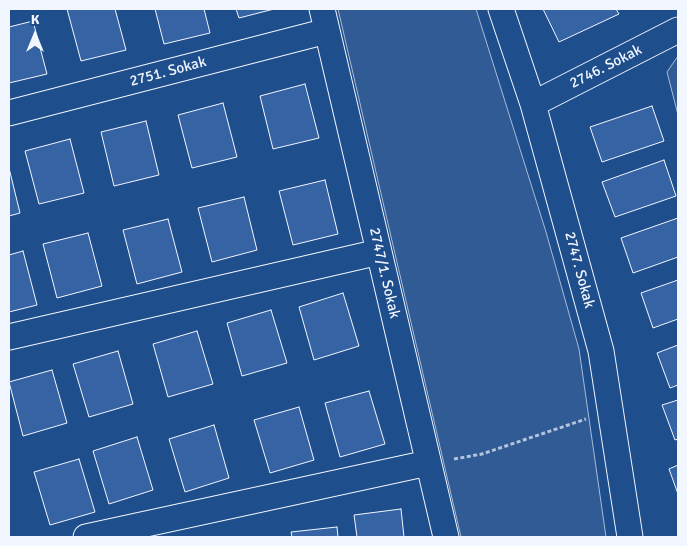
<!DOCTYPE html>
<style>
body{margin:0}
#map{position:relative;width:687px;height:546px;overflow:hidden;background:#1f4e8c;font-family:Signika,sans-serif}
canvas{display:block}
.frame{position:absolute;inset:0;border:10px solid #f2f6ff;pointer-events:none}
.north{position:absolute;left:10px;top:10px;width:50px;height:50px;-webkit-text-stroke:4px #1f4e8c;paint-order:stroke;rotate:0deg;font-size:14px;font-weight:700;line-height:20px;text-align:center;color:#f2f6ff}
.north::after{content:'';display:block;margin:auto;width:18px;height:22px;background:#f2f6ff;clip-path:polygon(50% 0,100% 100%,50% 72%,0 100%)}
</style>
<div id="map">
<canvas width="687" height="546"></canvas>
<div class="frame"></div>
<div class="north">K</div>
</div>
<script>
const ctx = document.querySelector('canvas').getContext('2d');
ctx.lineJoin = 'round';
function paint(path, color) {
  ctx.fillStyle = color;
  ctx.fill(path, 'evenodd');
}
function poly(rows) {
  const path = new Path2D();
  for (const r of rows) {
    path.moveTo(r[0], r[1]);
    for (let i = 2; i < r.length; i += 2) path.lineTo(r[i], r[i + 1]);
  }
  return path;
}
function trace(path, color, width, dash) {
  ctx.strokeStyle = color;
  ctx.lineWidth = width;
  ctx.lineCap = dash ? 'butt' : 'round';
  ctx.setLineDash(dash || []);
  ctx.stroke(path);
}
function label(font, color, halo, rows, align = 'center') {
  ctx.font = font + ' Signika,sans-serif';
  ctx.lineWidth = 4;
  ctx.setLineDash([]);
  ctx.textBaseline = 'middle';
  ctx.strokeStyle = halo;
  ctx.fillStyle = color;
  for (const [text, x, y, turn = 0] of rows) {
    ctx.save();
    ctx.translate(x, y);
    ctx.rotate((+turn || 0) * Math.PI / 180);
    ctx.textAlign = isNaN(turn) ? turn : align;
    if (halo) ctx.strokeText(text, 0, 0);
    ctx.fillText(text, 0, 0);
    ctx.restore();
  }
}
const built = poly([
 [338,9,476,9,546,232,579,349,606,537,461,537,338,9],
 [678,56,678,115,667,72,678,56]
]);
const building = poly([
 [67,9,115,9,126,50,81,61,67,9],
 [155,9,204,9,210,33,164,44,155,9],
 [236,9,274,9,239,18,236,9],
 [543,9,616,9,619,14,559,42,543,9],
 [33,21,47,74,9,83,9,27,33,21],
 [305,84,319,138,273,149,260,96,305,84],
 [223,103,237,157,192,168,178,115,223,103],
 [652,106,664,141,602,162,590,127,652,106],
 [146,121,159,175,114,186,101,132,146,121],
 [70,139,84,193,39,204,25,151,70,139],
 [664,160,676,196,615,217,602,182,664,160],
 [9,168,20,213,9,216,9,168],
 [325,180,338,234,293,245,279,191,325,180],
 [244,197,257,250,212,262,198,208,244,197],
 [678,218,678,257,633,273,621,238,678,218],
 [168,219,182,272,137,284,123,230,168,219],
 [88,233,102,286,57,298,43,244,88,233],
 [23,251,37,305,9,312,9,255,23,251],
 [678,280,678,319,653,328,641,293,678,280],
 [343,293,359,346,314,360,299,307,343,293],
 [271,310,287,363,242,376,227,323,271,310],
 [197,331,213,384,168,397,153,344,197,331],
 [678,345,678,385,670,388,657,353,678,345],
 [118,351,133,404,89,417,73,364,118,351],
 [52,370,67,423,23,436,9,382,52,370],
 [369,391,385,444,340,457,325,403,369,391],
 [678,400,678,439,675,440,662,405,678,400],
 [299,407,314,460,270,473,254,420,299,407],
 [214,425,229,478,185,492,169,439,214,425],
 [137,437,153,490,109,504,93,451,137,437],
 [79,459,95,512,50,525,34,472,79,459],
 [678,465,678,494,669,469,678,465],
 [401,509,404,537,357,537,354,515,401,509],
 [337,527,338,537,292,537,291,532,337,527]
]);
const path = poly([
 [454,459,482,454,586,419]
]);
const minor = poly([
 [322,9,446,537],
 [501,9,533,104,601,351,630,537],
 [533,104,678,30],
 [9,113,327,31],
 [9,337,379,252],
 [86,537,428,463]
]);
const streetNames = [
 ["2746. Sokak",606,67,-27],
 ["2751. Sokak",168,72,-15],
 ["2747. Sokak",579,270,75],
 ["2747/1. Sokak",384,273,77]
];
paint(built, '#305b95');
trace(built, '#a8bbd7', 1);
paint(building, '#3563a3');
trace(building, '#f2f6ff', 1);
trace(minor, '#f2f6ff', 27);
trace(path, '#b3c4dc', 3, [4, 2.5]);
trace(minor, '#1f4e8c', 25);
label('15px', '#f2f6ff', '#1f4e8c', streetNames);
</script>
